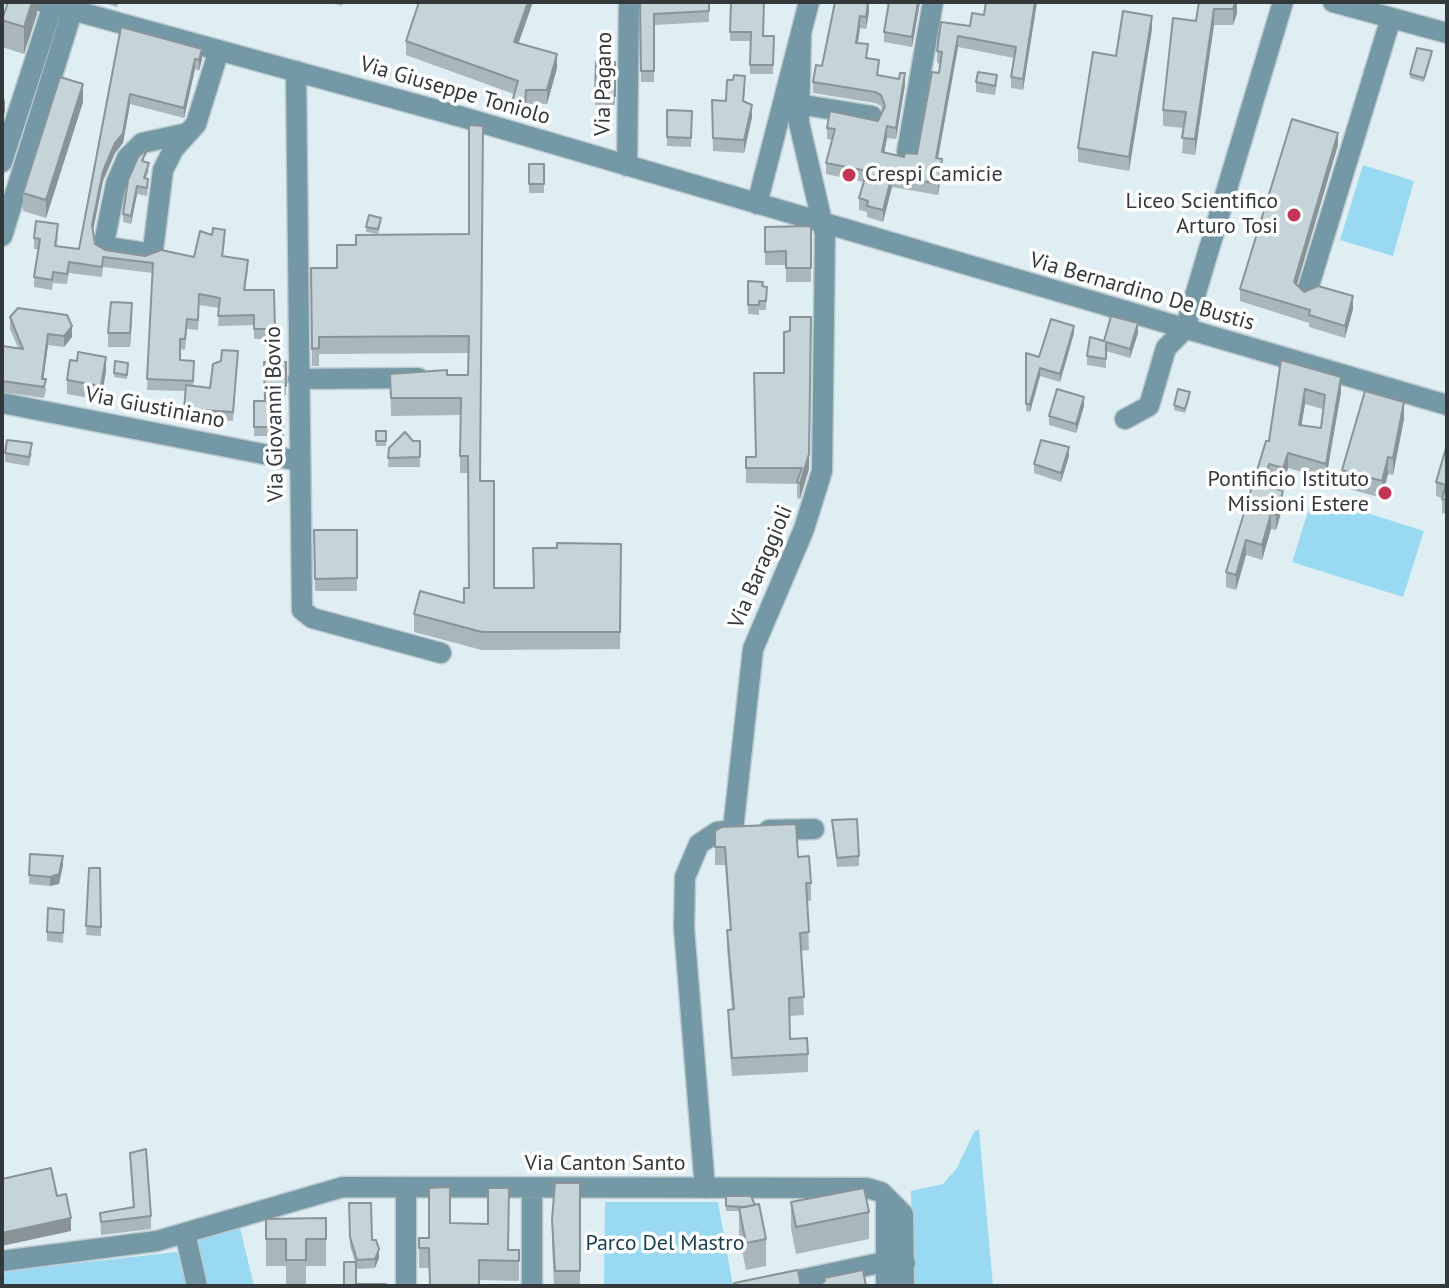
<!DOCTYPE html>
<style>
body{margin:0}
#map{position:relative;width:1449px;height:1288px;overflow:hidden;background:#dfeef3;font-family:"PT Sans",sans-serif}
canvas{display:block}
.frame{position:absolute;inset:0;border:4px solid #33393b;pointer-events:none}
</style>
<div id="map">
<canvas width="1449" height="1288"></canvas>
<div class="frame"></div>
</div>
<script>
const ctx = document.querySelector('canvas').getContext('2d');
ctx.lineJoin = 'round';
function paint(path, color) {
  ctx.fillStyle = color;
  ctx.fill(path, 'evenodd');
}
function poly(rows) {
  const path = new Path2D();
  for (const r of rows) {
    path.moveTo(r[0], r[1]);
    for (let i = 2; i < r.length; i += 2) path.lineTo(r[i], r[i + 1]);
  }
  return path;
}
function trace(path, color, width, dash) {
  ctx.strokeStyle = color;
  ctx.lineWidth = width;
  ctx.lineCap = dash ? 'butt' : 'round';
  ctx.setLineDash(dash || []);
  ctx.stroke(path);
}
function label(font, color, halo, rows, align = 'center') {
  ctx.font = font + ' "PT Sans",sans-serif';
  ctx.lineWidth = 7;
  ctx.setLineDash([]);
  ctx.textBaseline = 'middle';
  ctx.strokeStyle = halo;
  ctx.fillStyle = color;
  for (const [text, x, y, turn = 0] of rows) {
    ctx.save();
    ctx.translate(x, y);
    ctx.rotate((+turn || 0) * Math.PI / 180);
    ctx.textAlign = isNaN(turn) ? turn : align;
    if (halo) ctx.strokeText(text, 0, 0);
    ctx.fillText(text, 0, 0);
    ctx.restore();
  }
}
const green = poly([
 [1363,165,1414,181,1393,256,1340,240],
 [1313,496,1424,531,1403,597,1292,562],
 [979,1129,993,1286,913,1286,911,1191,943,1184,957,1168,974,1132],
 [605,1202,718,1202,733,1286,604,1286],
 [240,1228,254,1286,207,1286,196,1241],
 [177,1252,188,1286,2,1286,2,1275,8,1271]
]);
const minor = poly([
 [43,2,462,117,1447,405],
 [1333,2,1447,33],
 [296,71,302,610,312,618,441,653],
 [798,104,872,116],
 [188,133,173,150,163,170,153,250,147,253,107,247,105,238,116,184,127,158,142,143,188,133,196,124,219,50],
 [907,152,933,2],
 [2,162,54,2],
 [627,166,629,2],
 [757,204,809,2],
 [2,236,75,2],
 [1307,292,1391,18],
 [298,379,418,378],
 [2,403,299,461],
 [1125,419,1149,406,1166,348,1185,329,1283,2],
 [769,830,814,829],
 [406,1187,406,1286],
 [705,1188,684,928,685,877,699,844,717,832,733,830,753,649,804,529,822,471,825,234,799,123,801,35],
 [886,1197,886,1286],
 [185,1233,197,1286],
 [2,1261,157,1241,343,1187,867,1188,881,1192,903,1214,904,1286],
 [532,1286,532,1188],
 [771,1286,894,1260,905,1263]
]);
const wall = poly([
 [37,2,37,14,24,54,2,47,2,20],
 [102,2,119,2,117,7],
 [328,2,343,2,342,6],
 [533,2,518,43,557,68,547,104,526,104,525,119,512,115,512,102,514,94,406,55,406,41],
 [640,2,709,2,709,22,654,25,654,82,641,82],
 [731,2,763,36,774,36,773,74,750,74,750,41,730,41],
 [835,2,869,12,866,29,860,28,858,43,879,75,905,85,896,139,887,138,884,153,904,157,917,154,939,73,940,64,937,63,937,51,984,15,1037,2,1023,90,1011,88,1011,77,1014,58,958,47,938,158,942,170,938,195,892,187,883,222,867,217,867,212,859,210,859,198,864,182,826,174,826,163,832,140,827,139,827,128,878,121,882,111,881,106,875,103,813,93,813,82,822,66],
 [879,2,920,2,912,47,884,42,884,32,889,5,879,3],
 [1199,2,1237,2,1237,13,1233,25,1214,25,1195,155,1182,153,1184,128,1163,126,1163,110,1196,21],
 [121,27,202,59,199,71,195,69,184,118,130,104,123,143,115,153,103,181,93,231,95,244,105,250,145,256,194,257,225,240,223,257,248,270,245,290,274,290,275,339,254,339,254,325,218,326,219,308,199,305,198,330,187,329,185,350,180,349,180,360,194,371,193,386,210,388,221,361,238,351,233,421,184,418,185,391,147,390,153,273,103,267,102,277,69,273,67,284,53,283,52,290,34,287,34,277,38,249,34,249,34,238,58,234,57,246,79,249],
 [1152,29,1129,171,1078,162,1078,148,1116,56],
 [1432,56,1424,82,1410,78,1410,74],
 [1447,61,1447,85,1445,84,1445,69],
 [596,62,615,62,615,105,595,105],
 [733,80,745,88,744,102,752,117,744,153,713,151,712,100,726,101],
 [976,82,997,84,995,95,976,92],
 [83,102,46,218,23,211,23,193],
 [667,110,692,111,691,147,667,146],
 [1338,145,1297,285,1304,292,1353,309,1345,338,1309,327,1309,323,1240,301,1240,289],
 [147,157,145,162,149,171,146,178,148,187,147,196,137,194,131,224,123,222,123,214],
 [529,164,544,164,544,193,529,193],
 [381,222,378,234,366,232,366,227],
 [811,226,811,282,786,282,786,265,765,265,765,227],
 [469,234,481,481,494,588,534,588,621,544,620,649,482,650,414,632,414,614,464,603,469,588,468,473,460,473,460,415,391,416,390,374,468,375,469,353,319,354,319,366,312,366,311,268,337,268,356,245],
 [748,281,767,287,766,310,759,310,759,315,748,314],
 [10,317,72,337,64,347,48,345,43,379,46,390,44,398,2,392,2,346,18,348,10,329],
 [132,317,130,347,108,347,108,333],
 [1074,333,1060,382,1040,376,1030,412,1026,411,1026,353,1039,357],
 [1138,333,1130,358,1106,351,1106,368,1087,365,1087,356,1104,341],
 [1281,360,1341,392,1326,479,1288,468,1283,483,1269,479,1267,487,1283,506,1276,530,1271,529,1262,560,1246,555,1236,590,1226,587,1226,572,1269,441],
 [1305,404,1323,409,1321,428,1301,425],
 [115,361,128,363,127,379,114,377],
 [264,362,286,362,286,395,274,395,284,438,271,442,270,436,254,436,254,401,265,401],
 [106,371,101,400,67,394,67,380],
 [1190,397,1185,413,1174,410,1174,405],
 [1084,406,1076,433,1049,425,1049,416],
 [1404,419,1393,475,1388,474,1382,498,1342,487,1342,470],
 [376,431,386,431,386,446,376,446],
 [413,441,420,441,420,467,388,467,389,448],
 [1447,448,1447,514,1442,513,1442,498,1436,496,1436,482],
 [5,453,32,453,29,466,5,462],
 [1069,456,1061,482,1034,473,1034,464],
 [746,457,809,469,800,499,797,498,797,484,746,483],
 [314,530,357,530,357,591,315,591],
 [832,820,859,856,859,866,837,867],
 [715,831,798,857,811,883,811,901,807,901,809,950,801,951,804,1015,789,1016,790,1039,808,1054,808,1072,732,1076,728,1028,728,1010,732,1009,727,948,727,930,730,930,725,865,715,865],
 [30,854,63,865,59,884,50,886,29,884],
 [89,868,101,927,101,936,86,935],
 [64,919,63,943,47,941,47,932],
 [130,1153,151,1216,151,1229,101,1235,100,1213,133,1207],
 [580,1183,580,1286,554,1286,552,1245,552,1219],
 [726,1196,751,1196,766,1239,766,1266,746,1270,739,1235,739,1211,726,1211],
 [791,1202,869,1212,869,1239,796,1254,791,1229],
 [349,1203,372,1240,379,1258,375,1268,357,1269,356,1264,356,1284,344,1286,355,1262,350,1246],
 [326,1218,326,1266,306,1266,306,1286,286,1286,286,1266,266,1266,266,1219],
 [450,1223,509,1250,519,1250,519,1281,479,1280,429,1268,419,1268,419,1238,429,1238]
]);
const shadedWall = poly([
 [32,2,37,2,37,14,24,54,24,27],
 [528,2,533,2,514,56,514,42],
 [869,2,869,12,866,29,866,17],
 [918,2,920,2,912,47,912,37],
 [1035,2,1037,2,1023,90,1023,79],
 [1233,2,1237,2,1237,13,1233,25],
 [1214,9,1214,25,1195,155,1195,139],
 [860,16,860,28,856,55,856,43],
 [1152,16,1152,29,1129,171,1129,157],
 [958,36,958,47,936,169,936,158],
 [202,49,202,59,199,71,199,60],
 [557,54,557,68,547,104,547,90],
 [195,59,195,69,184,118,184,108],
 [905,73,905,85,896,139,896,128],
 [83,84,83,102,46,218,46,200],
 [130,94,130,104,123,143,115,153,103,181,92,235,92,225,103,171],
 [5,98,5,112,2,121,2,107],
 [752,105,752,117,744,153,744,140],
 [887,126,887,138,882,164,882,152],
 [1338,133,1338,145,1294,294,1294,282],
 [942,159,942,170,938,195,938,184],
 [892,175,892,187,883,222,883,210],
 [137,186,137,194,131,224,131,216],
 [1353,296,1353,309,1345,338,1345,326],
 [132,303,132,317,130,347,130,333],
 [811,317,809,469,800,499,800,483,809,454],
 [1138,323,1138,333,1130,358,1130,349],
 [72,326,72,337,64,347,64,336],
 [1074,326,1074,333,1060,382,1060,374],
 [48,334,48,345,42,390,42,379],
 [106,357,106,371,101,400,101,386],
 [1040,368,1040,376,1030,412,1030,404],
 [1341,377,1341,392,1326,479,1326,464],
 [1305,389,1305,404,1299,440,1299,425],
 [1084,397,1084,406,1076,433,1076,424],
 [1404,402,1404,419,1393,475,1393,458],
 [284,429,284,438,271,442,271,433],
 [1069,447,1069,456,1061,482,1061,473],
 [1288,453,1288,468,1283,483,1283,468],
 [1388,457,1388,474,1382,498,1382,481],
 [1269,464,1269,479,1263,500,1263,485],
 [1283,491,1283,506,1276,530,1276,515],
 [1271,514,1271,529,1262,560,1262,545],
 [1246,540,1246,555,1236,590,1236,575],
 [63,856,63,865,59,884,50,886,50,877],
 [71,1218,71,1231,2,1246,2,1233],
 [379,1249,379,1258,375,1268,375,1259]
]);
const building = poly([
 [8,2,32,2,24,27,2,20,8,2],
 [419,2,528,2,514,42,557,54,547,90,526,90,525,105,512,102,518,81,406,41,419,2],
 [640,2,709,2,709,11,654,14,654,71,641,71,640,2],
 [731,2,764,2,763,36,774,36,773,65,750,65,751,32,730,32,731,2],
 [835,2,868,2,866,17,860,16,856,43,868,44,866,58,879,60,877,75,899,79,900,73,905,73,896,128,887,126,882,152,904,157,905,153,917,154,932,72,939,73,942,52,937,51,941,22,970,26,972,13,984,15,986,2,1035,2,1023,79,1011,77,1016,47,958,36,936,158,942,159,938,184,892,175,883,210,867,206,868,201,859,198,867,171,826,163,835,129,827,128,830,111,878,121,885,106,881,95,875,92,813,82,816,65,822,66,835,2],
 [889,2,918,2,912,37,884,32,889,2],
 [1199,2,1235,2,1233,9,1214,9,1195,139,1182,138,1186,112,1163,110,1173,18,1196,21,1199,2],
 [1123,11,1152,16,1129,157,1078,148,1093,52,1116,56,1123,11],
 [121,27,202,49,199,60,195,59,184,108,130,94,123,133,115,143,103,171,92,225,95,244,105,250,145,256,161,250,194,257,200,231,212,235,213,228,225,230,222,256,248,260,244,290,274,290,275,329,254,329,254,315,218,316,220,298,199,294,198,320,187,319,185,339,180,339,180,360,194,361,193,381,147,379,153,263,103,257,102,267,69,262,67,274,53,272,52,280,34,277,40,239,34,238,36,221,58,224,55,246,79,249,121,27],
 [1417,48,1432,51,1424,78,1410,74,1417,48],
 [596,62,615,62,615,96,595,96,596,62],
 [978,72,997,75,995,86,976,82,978,72],
 [734,75,745,76,743,101,752,105,744,140,713,138,712,100,726,101,727,80,733,80,734,75],
 [60,77,83,84,46,200,23,193,60,77],
 [667,110,692,111,691,138,667,137,667,110],
 [1292,119,1338,133,1294,282,1304,292,1318,286,1353,296,1345,326,1309,315,1310,310,1240,289,1292,119],
 [469,125,483,126,480,481,494,481,494,588,534,588,533,548,557,548,557,543,621,544,620,632,482,632,414,614,420,591,464,603,464,588,469,588,468,456,460,456,461,398,391,398,390,374,447,370,447,375,468,375,469,336,319,337,319,348,312,349,311,268,337,268,337,245,356,245,356,235,469,234,469,125],
 [147,149,142,161,149,163,144,178,148,179,147,188,137,186,131,216,123,214,128,180,138,157,147,149],
 [529,164,544,164,544,184,529,184,529,164],
 [369,215,381,218,378,229,366,227,369,215],
 [811,226,811,268,786,268,786,251,765,252,765,227,811,226],
 [748,281,763,282,762,286,767,287,766,301,759,301,759,305,748,305,748,281],
 [111,302,132,303,130,333,108,333,111,302],
 [18,308,67,315,72,326,64,336,48,334,42,379,46,379,44,387,2,381,2,346,23,349,10,317,18,308],
 [1111,316,1138,323,1130,349,1106,342,1106,359,1087,356,1090,337,1104,341,1111,316],
 [790,317,811,317,809,454,800,483,797,482,802,468,746,468,746,457,756,457,754,373,784,373,784,332,790,331,790,317],
 [1051,319,1074,326,1060,374,1040,368,1030,404,1026,404,1026,353,1039,357,1051,319],
 [222,350,238,351,233,412,184,409,186,385,210,388,213,364,221,361,222,350],
 [78,352,106,357,101,386,67,380,70,360,77,361,78,352],
 [1281,360,1341,377,1326,464,1288,453,1283,468,1269,464,1263,485,1283,491,1276,515,1271,514,1262,545,1246,540,1236,575,1226,572,1266,441,1269,441,1281,360],
 [1305,389,1325,395,1321,428,1299,425,1305,389],
 [115,361,128,363,127,375,114,373,115,361],
 [264,362,286,362,286,386,271,385,284,429,271,433,270,427,254,427,254,401,265,401,264,362],
 [1057,389,1084,397,1076,424,1049,416,1057,389],
 [1178,389,1190,392,1185,409,1174,405,1178,389],
 [1365,391,1404,402,1393,458,1388,457,1382,481,1342,470,1365,391],
 [376,431,386,431,386,441,376,441,376,431],
 [405,432,413,441,420,441,420,457,388,458,389,448,405,432],
 [7,440,32,443,29,457,5,453,7,440],
 [1041,440,1069,447,1061,473,1034,464,1041,440],
 [1446,448,1447,448,1447,500,1442,499,1446,485,1436,482,1446,448],
 [314,530,357,530,357,578,315,579,314,530],
 [857,819,859,856,837,858,832,820,857,819],
 [796,824,798,857,809,856,811,883,806,883,809,932,800,933,804,997,789,998,790,1039,807,1038,808,1054,732,1058,728,1010,734,1009,727,930,731,930,725,847,715,847,715,831,722,827,796,824],
 [30,854,63,856,59,874,50,877,29,875,30,854],
 [89,868,100,868,101,927,86,926,89,868],
 [48,908,64,910,63,933,47,932,48,908],
 [146,1149,151,1216,101,1222,100,1213,134,1207,130,1153,146,1149],
 [51,1168,57,1196,66,1194,71,1218,2,1233,2,1179,51,1168],
 [555,1183,580,1183,580,1271,555,1271,552,1219,555,1183],
 [450,1187,450,1223,488,1224,488,1188,509,1188,508,1250,519,1250,519,1261,479,1260,479,1286,430,1286,429,1248,419,1248,419,1238,429,1238,429,1188,450,1187],
 [864,1188,869,1212,796,1227,791,1202,864,1188],
 [726,1196,751,1196,755,1205,745,1207,726,1206,726,1196],
 [349,1203,371,1203,372,1240,376,1240,379,1249,375,1259,357,1260,350,1237,349,1203],
 [759,1204,766,1239,746,1243,739,1208,759,1204],
 [326,1218,326,1239,306,1239,306,1260,286,1260,286,1239,266,1239,266,1219,326,1218],
 [344,1262,356,1262,356,1284,386,1284,386,1286,344,1286,344,1262],
 [798,1270,801,1286,734,1286,734,1283,798,1270],
 [863,1270,866,1286,817,1286,825,1281,824,1278,863,1270]
]);
const markers = [
 [849,175,8,"#c53555"],
 [1294,215,8,"#c53555"],
 [1385,493,8,"#c53555"]
];
const streetNames = [
 ["Via Pagano",604,84,-89],
 ["Via Giuseppe Toniolo",455,91,16],
 ["Via Bernardino De Bustis",1142,292,16],
 ["Via Giustiniano",155,408,11],
 ["Via Giovanni Bovio",275,414,-91],
 ["Via Baraggioli",761,567,-67],
 ["Via Canton Santo",605,1164]
];
const poiNames = [
 ["Crespi Camicie",865,175,"left"],
 ["Liceo Scientifico",1278,202],
 ["Arturo Tosi",1278,227],
 ["Pontificio Istituto",1369,480],
 ["Missioni Estere",1369,505]
];
const parkNames = [
 ["Parco Del Mastro",665,1244]
];
paint(green, '#99daf2');
trace(minor, '#bdcace', 23);
trace(minor, '#7498a5', 20);
paint(wall, '#a9b6bb');
paint(shadedWall, '#8a9498');
paint(building, '#c5d4d9');
trace(building, '#8a9498', 2);
for (const [x, y, r, color] of markers) {
  const dot = new Path2D();
  dot.arc(x, y, r, 0, 2 * Math.PI);
  ctx.fillStyle = color;
  ctx.fill(dot);
  trace(dot, '#fff', 3);
}
label('22px', '#33393b', '#fff', streetNames);
label('22px', '#33393b', '#fff', poiNames, 'right');
label('22px', '#153f4d', '#fff', parkNames);
</script>
